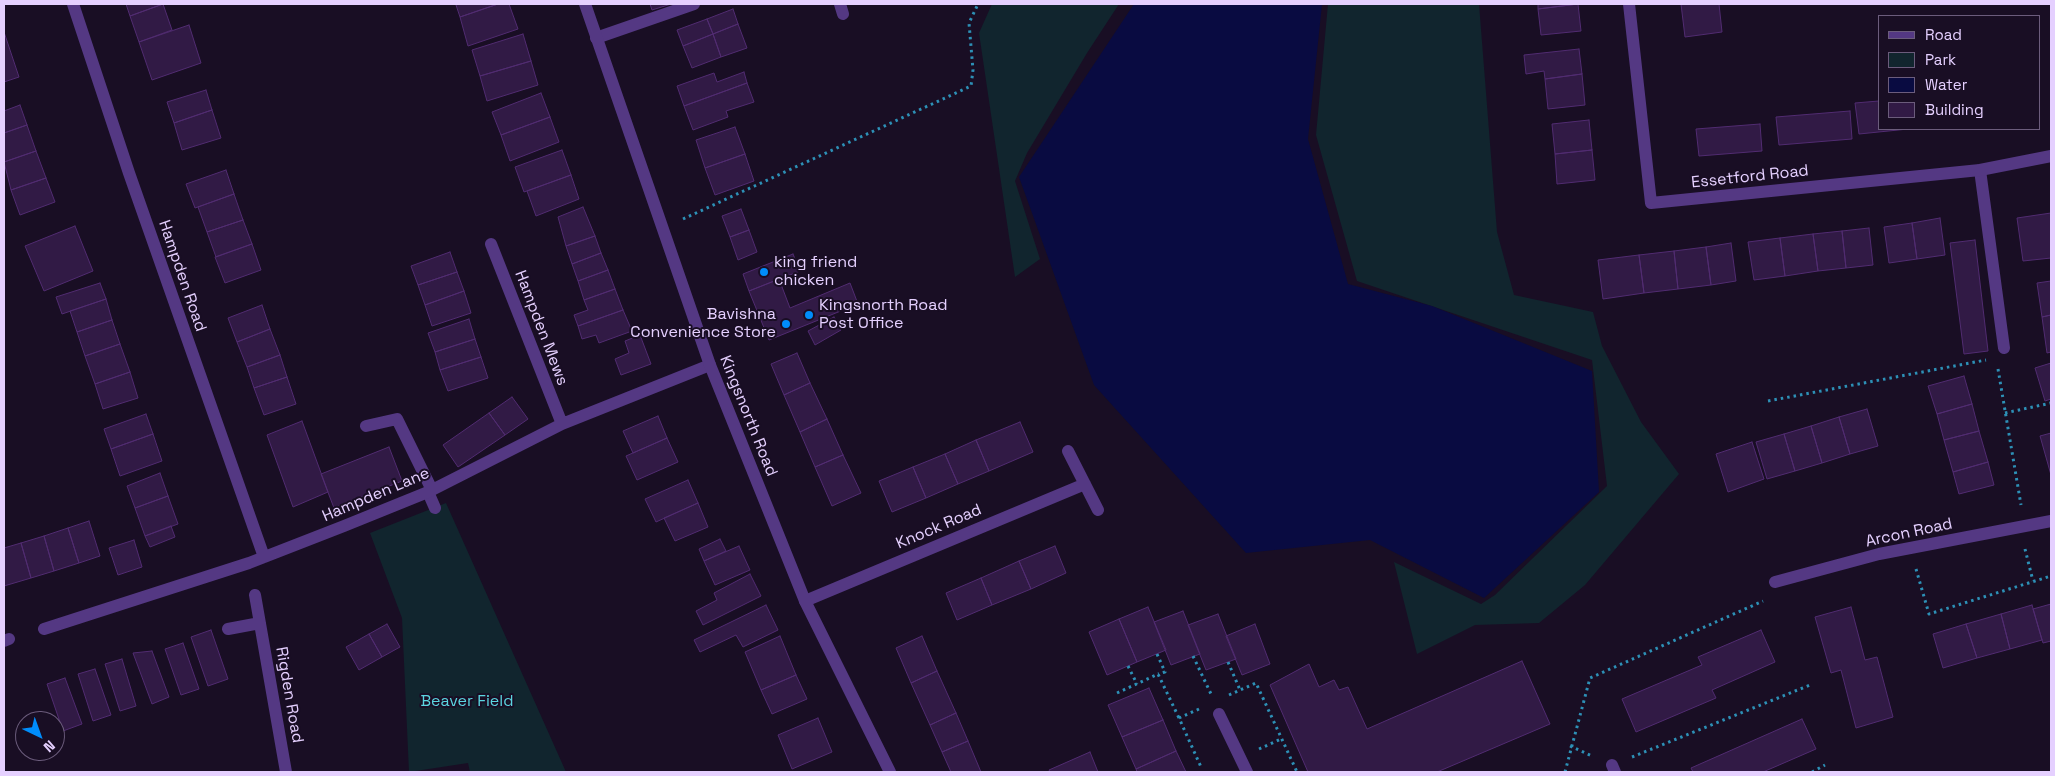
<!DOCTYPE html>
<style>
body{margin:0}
#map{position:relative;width:2055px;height:776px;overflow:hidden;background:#190e24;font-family:"Space Grotesk",sans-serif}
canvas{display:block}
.frame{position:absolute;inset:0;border:5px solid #e5d0ff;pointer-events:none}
.legend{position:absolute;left:1878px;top:15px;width:162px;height:115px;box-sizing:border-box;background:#190e24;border:1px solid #6b5c7c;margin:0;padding:6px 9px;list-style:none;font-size:15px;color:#e5d0ff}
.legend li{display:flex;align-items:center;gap:10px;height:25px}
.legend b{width:25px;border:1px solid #6b5c7c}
.north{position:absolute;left:15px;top:711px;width:50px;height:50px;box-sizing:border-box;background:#190e24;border:1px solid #6b5c7c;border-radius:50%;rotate:138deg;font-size:14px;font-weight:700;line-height:20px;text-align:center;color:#e5d0ff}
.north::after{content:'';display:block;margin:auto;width:18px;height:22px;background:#008dfb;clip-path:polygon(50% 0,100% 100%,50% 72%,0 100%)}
</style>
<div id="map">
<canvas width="2055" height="776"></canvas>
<div class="frame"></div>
<ul class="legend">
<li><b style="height:6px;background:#543883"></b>Road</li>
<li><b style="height:14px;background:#11252e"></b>Park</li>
<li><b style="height:14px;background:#090b41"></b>Water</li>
<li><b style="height:14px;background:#311a45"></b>Building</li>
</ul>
<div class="north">N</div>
</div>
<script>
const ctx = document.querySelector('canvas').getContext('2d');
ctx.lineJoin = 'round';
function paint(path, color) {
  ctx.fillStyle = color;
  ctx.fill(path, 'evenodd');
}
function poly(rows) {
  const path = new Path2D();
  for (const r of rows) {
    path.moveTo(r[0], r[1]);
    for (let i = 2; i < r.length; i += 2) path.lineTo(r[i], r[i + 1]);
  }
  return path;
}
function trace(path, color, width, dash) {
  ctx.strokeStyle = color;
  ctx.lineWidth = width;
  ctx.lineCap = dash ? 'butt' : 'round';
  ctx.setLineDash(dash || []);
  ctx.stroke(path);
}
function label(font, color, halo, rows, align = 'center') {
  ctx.font = font + ' "Space Grotesk",sans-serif';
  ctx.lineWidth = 4;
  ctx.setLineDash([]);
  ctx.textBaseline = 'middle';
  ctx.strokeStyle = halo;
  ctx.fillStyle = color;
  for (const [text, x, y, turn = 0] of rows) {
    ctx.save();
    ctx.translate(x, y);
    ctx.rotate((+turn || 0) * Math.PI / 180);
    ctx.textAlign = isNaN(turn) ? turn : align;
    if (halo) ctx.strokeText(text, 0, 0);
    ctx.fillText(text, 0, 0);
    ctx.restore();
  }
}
const green = poly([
 [992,4,1119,4,1087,53,1027,153,1015,181,1040,259,1015,277,979,33],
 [1328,4,1479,4,1497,232,1514,295,1593,312,1602,346,1641,422,1679,474,1585,585,1539,623,1475,625,1417,654,1394,562,1481,604,1495,595,1607,486,1592,360,1357,281,1316,135],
 [446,503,566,772,470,772,468,763,409,772,402,618,370,533]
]);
const water = poly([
 [1134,4,1322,4,1308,139,1348,284,1432,306,1592,371,1599,492,1484,598,1370,540,1246,553,1094,385,1019,177]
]);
const building = poly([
 [126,4,163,4,130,16,126,4],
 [163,4,172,30,139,42,130,16,163,4],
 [459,4,498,4,460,17,456,5,459,4],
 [498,4,509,4,518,29,468,46,460,17,498,4],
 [650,4,671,4,652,10,650,4],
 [1538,4,1578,4,1538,9,1538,4],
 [1578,4,1581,31,1541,35,1538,9,1578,4],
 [1681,4,1719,4,1722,32,1685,37,1681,4],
 [733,9,738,24,713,34,707,19,733,9],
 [707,19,713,34,683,46,677,30,707,19],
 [738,24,747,48,721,57,713,34,738,24],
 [189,25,201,63,152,80,139,42,189,25],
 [4,32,19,77,4,82,4,32],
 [523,34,531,61,480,76,472,50,523,34],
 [713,34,721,57,692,68,683,46,713,34],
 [1579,49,1582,74,1545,79,1544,71,1526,74,1524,55,1579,49],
 [531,61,538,85,487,101,480,76,531,61],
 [744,72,747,83,684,106,677,86,714,73,717,82,744,72],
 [1582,74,1585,105,1548,109,1545,79,1582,74],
 [747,83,754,102,726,111,728,117,693,130,684,106,747,83],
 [206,90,212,110,174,123,167,102,206,90],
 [541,93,550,117,501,135,492,112,541,93],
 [1879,101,1879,129,1908,129,1859,134,1855,103,1879,101],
 [20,105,27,125,4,133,4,111,20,105],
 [212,110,221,138,182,150,174,123,212,110],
 [1850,111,1852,139,1779,145,1776,117,1850,111],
 [550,117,559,142,510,161,501,135,550,117],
 [1589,120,1592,150,1555,154,1552,124,1589,120],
 [1760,124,1762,151,1699,156,1696,129,1760,124],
 [27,125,36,151,4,162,4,133,27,125],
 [735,127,745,154,705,168,696,140,735,127],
 [562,150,571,175,524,192,515,167,562,150],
 [1592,150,1595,180,1557,184,1555,154,1592,150],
 [36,151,46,178,11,190,4,162,36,151],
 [745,154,754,181,715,195,705,168,745,154],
 [226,170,234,194,195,208,186,184,226,170],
 [571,175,579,199,536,216,527,191,571,175],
 [46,178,55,202,20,215,11,190,46,178],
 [234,194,243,220,207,232,198,207,234,194],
 [583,207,595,236,566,246,558,217,583,207],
 [741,209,749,230,730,237,722,216,741,209],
 [2051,213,2051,258,2023,261,2017,218,2051,213],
 [1940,218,1945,255,1917,259,1912,223,1940,218],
 [243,220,252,244,216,257,207,232,243,220],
 [1912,223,1917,259,1889,263,1884,227,1912,223],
 [75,226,93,271,44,291,25,246,75,226],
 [1869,228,1873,265,1846,268,1842,231,1869,228],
 [749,230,757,252,738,260,730,237,749,230],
 [1842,231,1846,268,1818,271,1813,234,1842,231],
 [1813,234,1818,271,1785,276,1780,238,1813,234],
 [595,236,601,253,572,264,566,246,595,236],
 [1780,238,1785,276,1754,280,1748,242,1780,238],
 [1975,240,1988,351,1964,354,1950,243,1975,240],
 [1731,243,1736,281,1711,285,1706,247,1731,243],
 [252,244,261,270,225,283,215,257,252,244],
 [1706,247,1711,285,1678,289,1674,251,1706,247],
 [1674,251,1678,289,1644,293,1639,255,1674,251],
 [450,252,457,272,418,285,411,266,450,252],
 [601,253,608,270,578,281,572,264,601,253],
 [793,254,800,271,749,291,743,274,793,254],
 [1639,255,1644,293,1603,299,1598,260,1639,255],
 [608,270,615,289,584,300,578,281,608,270],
 [457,272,464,291,425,305,418,285,457,272],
 [779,279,790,308,850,283,858,304,769,340,749,291,779,279],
 [2051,281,2051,315,2042,317,2037,283,2051,281],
 [100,283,106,299,62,314,56,297,100,283],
 [615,289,623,310,578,326,574,315,588,310,584,300,615,289],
 [464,291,471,313,432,326,425,305,464,291],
 [106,299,112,320,77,332,70,311,106,299],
 [262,305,270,329,237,342,228,318,262,305],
 [623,310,632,331,599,343,596,335,582,339,578,326,623,310],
 [2051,315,2051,352,2047,353,2042,317,2051,315],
 [834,317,841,330,815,345,808,331,834,317],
 [469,319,475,339,435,352,428,333,469,319],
 [112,320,120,344,85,356,77,332,112,320],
 [270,329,280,355,247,367,237,342,270,329],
 [640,335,651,364,621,375,615,359,629,353,625,341,640,335],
 [475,339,481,357,440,370,435,352,475,339],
 [120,344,130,372,95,384,85,356,120,344],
 [797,353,810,383,784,395,771,364,797,353],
 [280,355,287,377,254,388,247,367,280,355],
 [481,357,488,378,448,391,440,370,481,357],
 [2051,363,2051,399,2045,401,2035,368,2051,363],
 [130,372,138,398,103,409,95,384,130,372],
 [1964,376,1972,404,1937,414,1928,386,1964,376],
 [287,377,296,404,264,415,254,388,287,377],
 [810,383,827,419,800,432,784,395,810,383],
 [512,397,528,419,505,435,489,413,512,397],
 [1972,404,1979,431,1944,440,1937,414,1972,404],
 [1867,409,1878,446,1850,454,1839,417,1867,409],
 [489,413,505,435,458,467,443,445,489,413],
 [146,414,153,434,111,449,104,429,146,414],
 [658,416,667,438,633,453,623,431,658,416],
 [1839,417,1850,454,1822,463,1811,426,1839,417],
 [827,419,843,455,815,467,800,432,827,419],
 [302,421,328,492,293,507,267,435,302,421],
 [1020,422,1033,452,989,471,976,440,1020,422],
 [1811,426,1822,463,1795,471,1784,434,1811,426],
 [1979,431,1988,462,1953,472,1944,440,1979,431],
 [2051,433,2051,475,2040,436,2051,433],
 [153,434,162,461,120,476,111,449,153,434],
 [1784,434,1795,471,1767,479,1756,442,1784,434],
 [667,438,678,462,637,480,626,456,667,438],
 [976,440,989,471,958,484,945,454,976,440],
 [1752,442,1764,479,1728,492,1716,454,1752,442],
 [389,447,402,481,334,508,321,474,389,447],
 [945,454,958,484,926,498,913,467,945,454],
 [843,455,861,493,832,506,815,467,843,455],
 [1988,462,1994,485,1959,494,1953,472,1988,462],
 [913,467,926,498,892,512,879,481,913,467],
 [160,473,168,496,135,508,127,486,160,473],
 [688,480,698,503,656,522,645,499,688,480],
 [168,496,178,524,145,536,135,508,168,496],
 [698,503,708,527,675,541,664,518,698,503],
 [89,521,100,556,79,563,68,528,89,521],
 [171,526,175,537,150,547,145,536,171,526],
 [68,528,79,563,54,571,44,536,68,528],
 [44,536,54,571,31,578,21,543,44,536],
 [720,539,726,551,704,561,699,549,720,539],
 [134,540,142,567,118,575,109,548,134,540],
 [21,543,31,578,4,586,4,548,21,543],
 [739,546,750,570,715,585,704,561,739,546],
 [1055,546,1066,573,1031,589,1019,561,1055,546],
 [1019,561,1031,589,992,605,981,578,1019,561],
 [750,574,761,596,703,625,696,611,717,600,714,593,750,574],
 [981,578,992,605,957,620,946,593,981,578],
 [2051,604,2051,641,2043,643,2033,609,2051,604],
 [766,605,778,630,743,647,736,635,700,652,694,640,766,605],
 [2032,605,2042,640,2010,649,2001,614,2032,605],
 [1148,607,1166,650,1137,662,1119,619,1148,607],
 [1851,607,1865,660,1877,657,1893,717,1856,728,1841,670,1831,673,1815,617,1851,607],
 [1183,611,1200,654,1171,665,1154,622,1183,611],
 [1218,614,1236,659,1206,670,1188,625,1218,614],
 [2001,614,2010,649,1977,658,1966,624,2001,614],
 [1119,619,1137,662,1107,675,1089,632,1119,619],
 [387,624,400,647,382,657,369,634,387,624],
 [1255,624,1270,664,1242,675,1226,636,1255,624],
 [1966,624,1977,658,1943,668,1933,634,1966,624],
 [211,630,228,679,208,686,191,637,211,630],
 [1761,630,1775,662,1712,690,1716,698,1636,732,1622,699,1702,665,1698,657,1761,630],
 [369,634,382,657,359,670,346,647,369,634],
 [780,636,796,675,761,690,745,652,780,636],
 [922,636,937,671,911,683,896,648,922,636],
 [183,643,199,689,181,695,165,649,183,643],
 [152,651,169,697,152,704,133,653,152,651],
 [122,659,136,706,120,711,105,664,122,659],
 [1522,661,1550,724,1437,772,1308,772,1270,685,1309,664,1319,687,1334,680,1339,690,1348,687,1367,729,1522,661],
 [95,669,111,715,93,721,78,674,95,669],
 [937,671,956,713,930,725,911,683,937,671],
 [796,675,807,699,772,714,761,690,796,675],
 [65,678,82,724,63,731,47,684,65,678],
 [1149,688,1163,720,1122,737,1108,705,1149,688],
 [956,713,968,741,942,752,930,725,956,713],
 [818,718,832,752,792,769,778,735,818,718],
 [1802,719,1816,749,1763,772,1693,772,1691,768,1802,719],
 [1163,720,1176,751,1136,769,1122,737,1163,720],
 [968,741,981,772,951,772,942,752,968,741],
 [1176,751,1186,772,1137,772,1136,769,1176,751],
 [1090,752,1098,772,1050,772,1049,770,1090,752]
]);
const path = poly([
 [683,219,971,86,973,70,969,23,978,4],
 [1998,369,2021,505],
 [1768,401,1986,360],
 [2005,413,2051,403],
 [2025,549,2033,581],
 [1916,569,1929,614,2051,576],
 [1157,654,1165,672,1158,674],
 [1193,656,1211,694],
 [1228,662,1240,690],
 [1128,666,1137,684],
 [1117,693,1158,674,1179,718],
 [1229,695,1256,683,1297,772],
 [1199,709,1179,718,1201,767],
 [1570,746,1592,756],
 [1259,749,1281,739],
 [1632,757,1810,685],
 [1565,772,1590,678,1763,601],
 [1812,772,1825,765]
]);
const service = poly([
 [1980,170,2004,348],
 [428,492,435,508],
 [1219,714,1247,772],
 [1612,765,1615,772]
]);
const minor = poly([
 [73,4,129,173,264,557],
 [840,4,843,14],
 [1629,4,1651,203,1980,170,2051,156],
 [596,38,694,4],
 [491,244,562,424],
 [366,426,397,419,432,490],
 [1068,451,1098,510],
 [1775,582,1879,554,2051,521],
 [255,595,286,772],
 [805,601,1085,484],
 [44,629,249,563,344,526,428,492,562,424,710,365],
 [228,629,260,623],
 [4,641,9,639]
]);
const tertiary = poly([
 [585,4,710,365,805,601,890,772]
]);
const markers = [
 [764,272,5,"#008dfb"],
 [809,315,5,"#008dfb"],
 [786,324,5,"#008dfb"]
];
const streetNames = [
 ["Essetford Road",1750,177,-6],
 ["Hampden Road",182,276,71],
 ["Hampden Mews",541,328,69],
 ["Kingsnorth Road",748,416,68],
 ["Hampden Lane",376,495,-23],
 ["Knock Road",939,527,-23],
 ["Arcon Road",1909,533,-12],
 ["Rigden Road",289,695,80]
];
const poiNames = [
 ["king friend",774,263],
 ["chicken",774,281],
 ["Kingsnorth Road",819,306],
 ["Post Office",819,324],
 ["Bavishna",776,315,"right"],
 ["Convenience Store",776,333,"right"]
];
const parkNames = [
 ["Beaver Field",467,702]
];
paint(green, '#11252e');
paint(water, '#090b41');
paint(building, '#311a45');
trace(building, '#512c71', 1);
trace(path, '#2d90b6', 3, [2.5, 4]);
trace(service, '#543883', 12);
trace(minor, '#543883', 12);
trace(tertiary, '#543883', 12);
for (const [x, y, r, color] of markers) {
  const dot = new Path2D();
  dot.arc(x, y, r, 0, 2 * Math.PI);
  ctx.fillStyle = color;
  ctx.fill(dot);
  trace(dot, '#190e24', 2);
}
label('16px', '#e5d0ff', '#190e24', streetNames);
label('16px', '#e5d0ff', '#190e24', poiNames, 'left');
label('16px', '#5bd5e0', '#190e24', parkNames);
</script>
